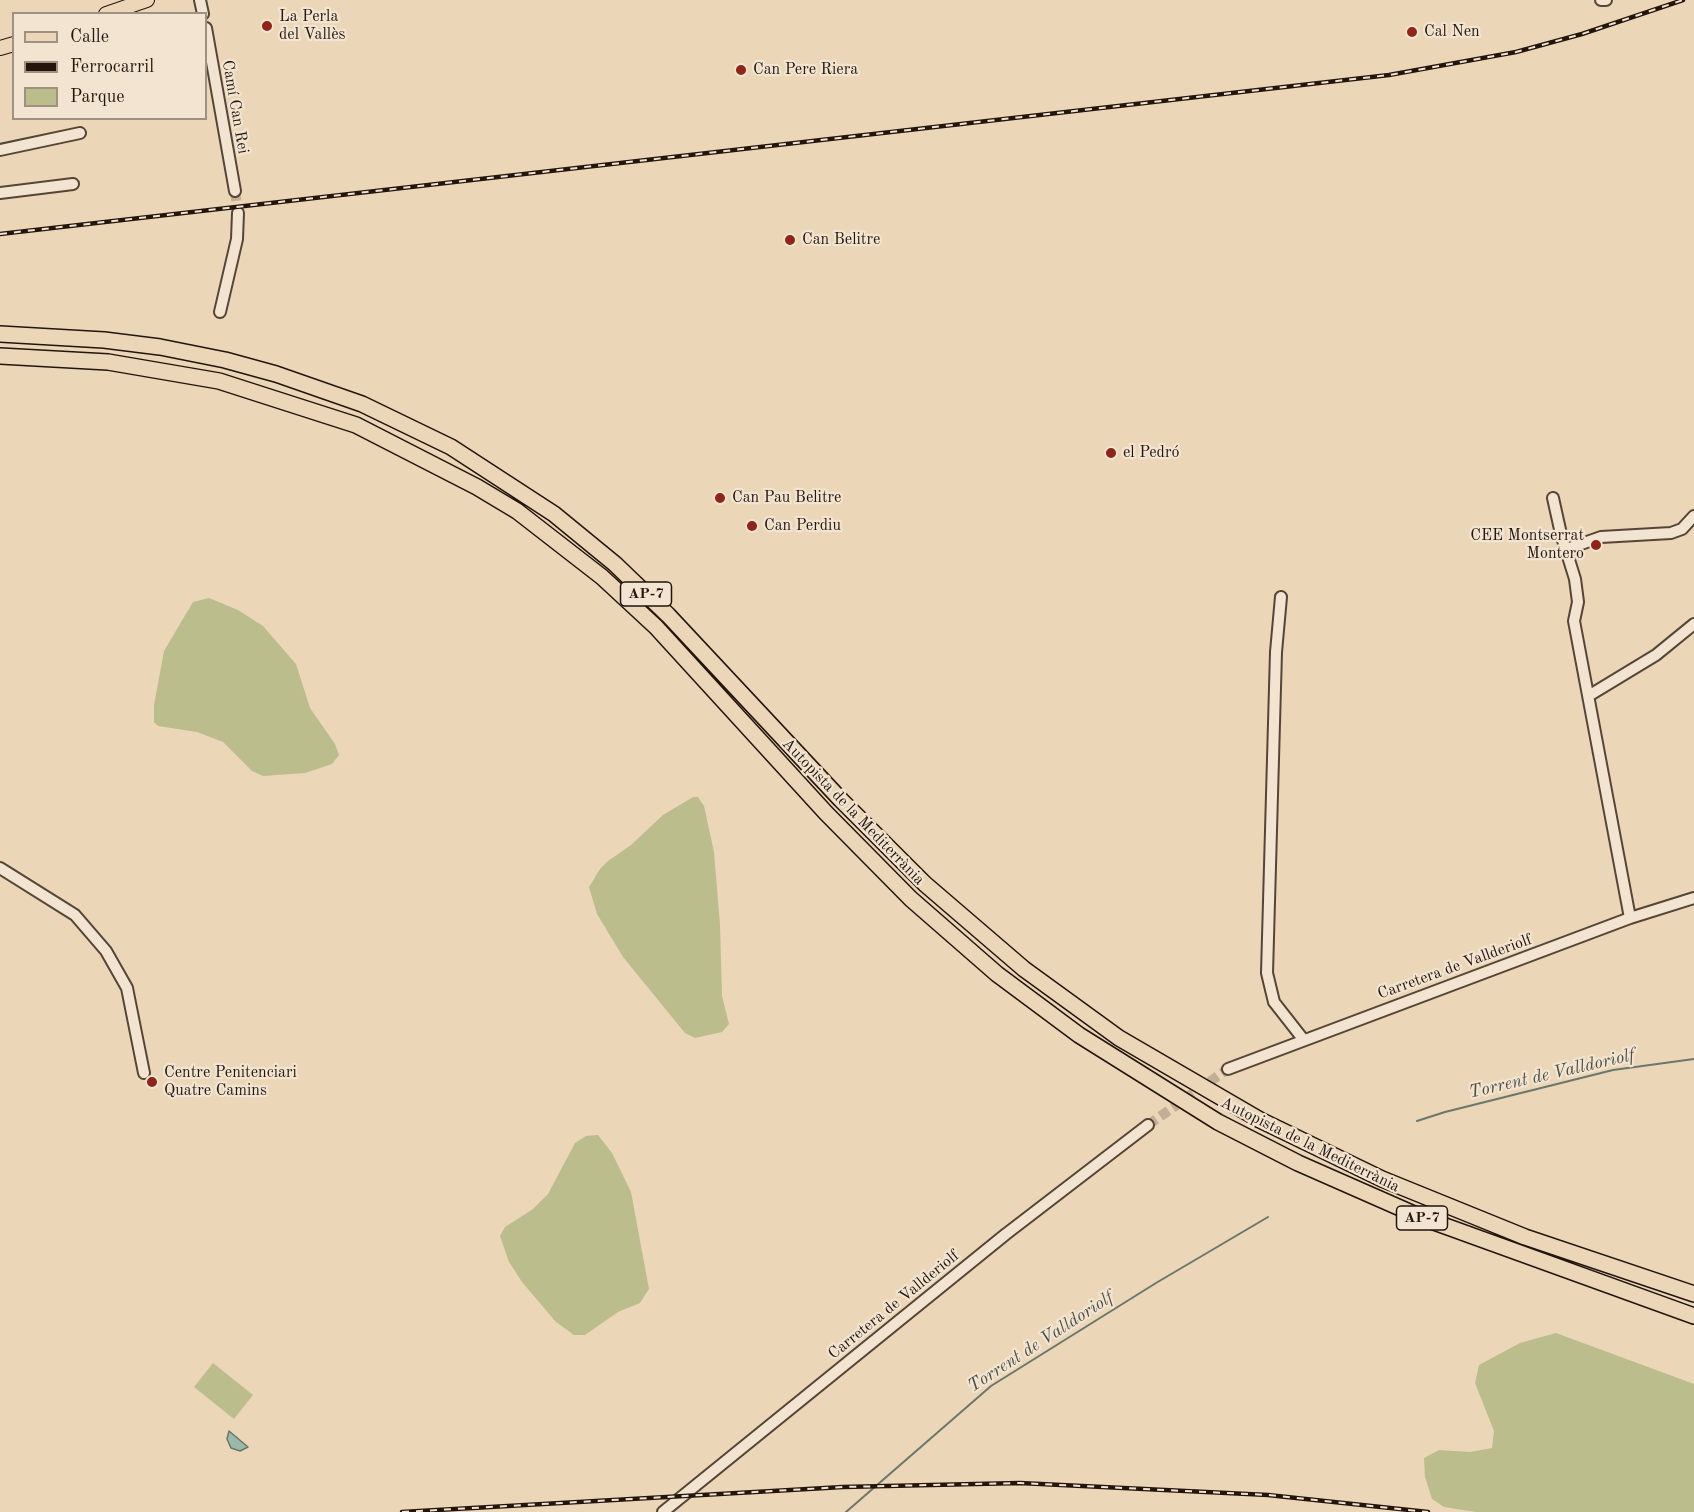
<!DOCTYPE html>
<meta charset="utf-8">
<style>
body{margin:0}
#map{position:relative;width:1694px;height:1512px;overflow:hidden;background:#ebd6b8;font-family:"Old Standard TT",serif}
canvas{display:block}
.legend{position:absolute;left:12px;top:12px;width:195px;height:108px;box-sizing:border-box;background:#f2e4d1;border:2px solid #9f9182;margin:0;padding:8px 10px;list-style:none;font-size:18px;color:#23150c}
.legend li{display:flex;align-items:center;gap:12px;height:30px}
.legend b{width:30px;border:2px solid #9f9182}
</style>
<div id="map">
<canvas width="1694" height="1512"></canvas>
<ul class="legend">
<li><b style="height:8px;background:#ebd6b8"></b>Calle</li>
<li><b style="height:8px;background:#23150c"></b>Ferrocarril</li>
<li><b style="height:16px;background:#bbbd8c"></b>Parque</li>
</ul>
</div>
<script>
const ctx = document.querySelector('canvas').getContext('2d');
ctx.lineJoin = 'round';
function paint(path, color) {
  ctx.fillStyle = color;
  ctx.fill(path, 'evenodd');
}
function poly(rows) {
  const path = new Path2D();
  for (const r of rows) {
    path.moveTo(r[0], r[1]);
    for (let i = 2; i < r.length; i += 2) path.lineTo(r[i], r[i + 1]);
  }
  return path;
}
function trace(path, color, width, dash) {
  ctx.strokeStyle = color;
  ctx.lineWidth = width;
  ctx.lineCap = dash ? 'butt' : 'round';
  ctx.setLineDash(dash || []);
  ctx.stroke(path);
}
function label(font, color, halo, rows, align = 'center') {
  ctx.font = font + ' "Old Standard TT",serif';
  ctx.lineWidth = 4.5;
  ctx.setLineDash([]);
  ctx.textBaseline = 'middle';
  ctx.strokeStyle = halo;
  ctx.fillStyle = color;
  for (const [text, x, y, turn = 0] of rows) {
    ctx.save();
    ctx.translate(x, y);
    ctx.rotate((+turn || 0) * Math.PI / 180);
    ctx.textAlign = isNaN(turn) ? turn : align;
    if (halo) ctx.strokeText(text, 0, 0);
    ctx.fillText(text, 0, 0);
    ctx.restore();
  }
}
const green = poly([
 [209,598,238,610,263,626,296,664,310,708,335,744,339,755,332,764,305,773,263,776,252,771,223,742,197,732,158,726,154,722,154,705,164,651,193,602],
 [693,797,698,797,704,806,714,852,720,925,722,996,729,1024,722,1032,695,1038,685,1033,623,957,597,914,589,887,600,869,608,861,631,845,663,815],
 [598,1135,612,1153,631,1192,649,1289,640,1303,618,1312,585,1335,574,1335,556,1322,522,1282,509,1262,500,1236,505,1227,533,1209,548,1194,575,1143,586,1136],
 [1556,1333,1694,1384,1694,1512,1476,1512,1444,1507,1432,1499,1425,1477,1424,1458,1439,1450,1470,1452,1492,1448,1494,1431,1475,1383,1479,1365,1520,1343],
 [213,1363,253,1395,234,1419,194,1387]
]);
const water = poly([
 [229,1431,248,1447,240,1451,231,1448,227,1439,229,1431]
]);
const stream = poly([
 [1417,1121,1445,1112,1613,1070,1694,1059],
 [846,1512,991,1386,1156,1283,1268,1217]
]);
const minorTunnel = poly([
 [235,191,238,213],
 [1148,1125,1228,1069]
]);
const minor = poly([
 [200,0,203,14],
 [1601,0,1606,0],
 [206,28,235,191],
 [0,150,80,133],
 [0,193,73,184],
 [220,312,237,239,238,213],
 [1553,498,1561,534,1575,579,1578,602,1574,621,1630,918],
 [1567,549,1601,537,1671,533,1682,529,1694,516],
 [1281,597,1276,652,1267,973,1274,1002,1303,1039],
 [1590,695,1656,655,1694,624],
 [0,868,75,915,106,951,127,988,144,1073],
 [1228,1069,1630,918,1694,898],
 [663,1512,1006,1234,1148,1125]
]);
const major = poly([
 [106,14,147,0],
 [0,48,14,44]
]);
const highway = poly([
 [0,334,104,340,160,347,225,360,276,374,362,404,451,447,554,514,615,564,668,615,841,800,925,884,1024,969,1119,1038,1260,1120,1382,1179,1525,1237,1694,1294],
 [0,356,108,362,219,381,356,425,477,487,517,511,602,577,656,627,826,813,911,899,997,974,1079,1035,1218,1122,1298,1163,1423,1218,1694,1316]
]);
const rail = poly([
 [0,234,1389,75,1516,52,1582,34,1683,0],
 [402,1512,843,1487,1020,1483,1268,1495,1428,1512]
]);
const markers = [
 [267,26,6,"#8f2418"],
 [1412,32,6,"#8f2418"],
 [741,70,6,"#8f2418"],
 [790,240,6,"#8f2418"],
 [1111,453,6,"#8f2418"],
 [720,498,6,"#8f2418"],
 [752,526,6,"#8f2418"],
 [1596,545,6,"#8f2418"],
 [152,1082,6,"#8f2418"]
];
const shields = [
 [646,594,51],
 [1422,1218,51]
];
const shieldNames = [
 ["AP-7",646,594],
 ["AP-7",1422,1218]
];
const poiNames = [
 ["La Perla",279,17],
 ["del Vallès",279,35],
 ["Cal Nen",1424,32],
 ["Can Pere Riera",753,70],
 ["Can Belitre",802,240],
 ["el Pedró",1123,453],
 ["Can Pau Belitre",732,498],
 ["Can Perdiu",764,526],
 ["CEE Montserrat",1584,536,"right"],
 ["Montero",1584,554,"right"],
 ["Centre Penitenciari",164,1073],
 ["Quatre Camins",164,1091]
];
const streetNames = [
 ["Camí Can Rei",235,107,80],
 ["Autopista de la Mediterrània",853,812,46],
 ["Carretera de Vallderiolf",1455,967,-20],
 ["Autopista de la Mediterrània",1310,1145,26],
 ["Carretera de Vallderiolf",894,1305,-39]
];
const waterNames = [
 ["Torrent de Valldoriolf",1552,1074,-13],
 ["Torrent de Valldoriolf",1041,1342,-33]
];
paint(green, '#bbbd8c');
paint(water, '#99b9ab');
trace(water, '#6a776b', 1.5);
trace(stream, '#6a776b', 2);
trace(minorTunnel, '#c3af96', 10, [10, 5]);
trace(minor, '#554537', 14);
trace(major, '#23150c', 16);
trace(highway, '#23150c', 18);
trace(minor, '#f2e4d1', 10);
trace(major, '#ebd6b8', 14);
trace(highway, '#ebd6b8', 15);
trace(rail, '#23150c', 4.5);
trace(rail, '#f2e4d1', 2, [7]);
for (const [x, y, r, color] of markers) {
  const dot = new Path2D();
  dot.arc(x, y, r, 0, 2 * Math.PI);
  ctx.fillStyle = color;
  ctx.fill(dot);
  trace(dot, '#f2e4d1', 2);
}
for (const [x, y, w] of shields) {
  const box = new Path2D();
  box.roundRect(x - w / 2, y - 12, w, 24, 4.5);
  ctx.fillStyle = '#f2e4d1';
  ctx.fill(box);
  trace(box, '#23150c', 1.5);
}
label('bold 15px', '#23150c', null, shieldNames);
label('16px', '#23150c', '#f2e4d1', poiNames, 'left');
label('16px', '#23150c', '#f2e4d1', streetNames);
label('italic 18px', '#4c4e44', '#f2e4d1', waterNames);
</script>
